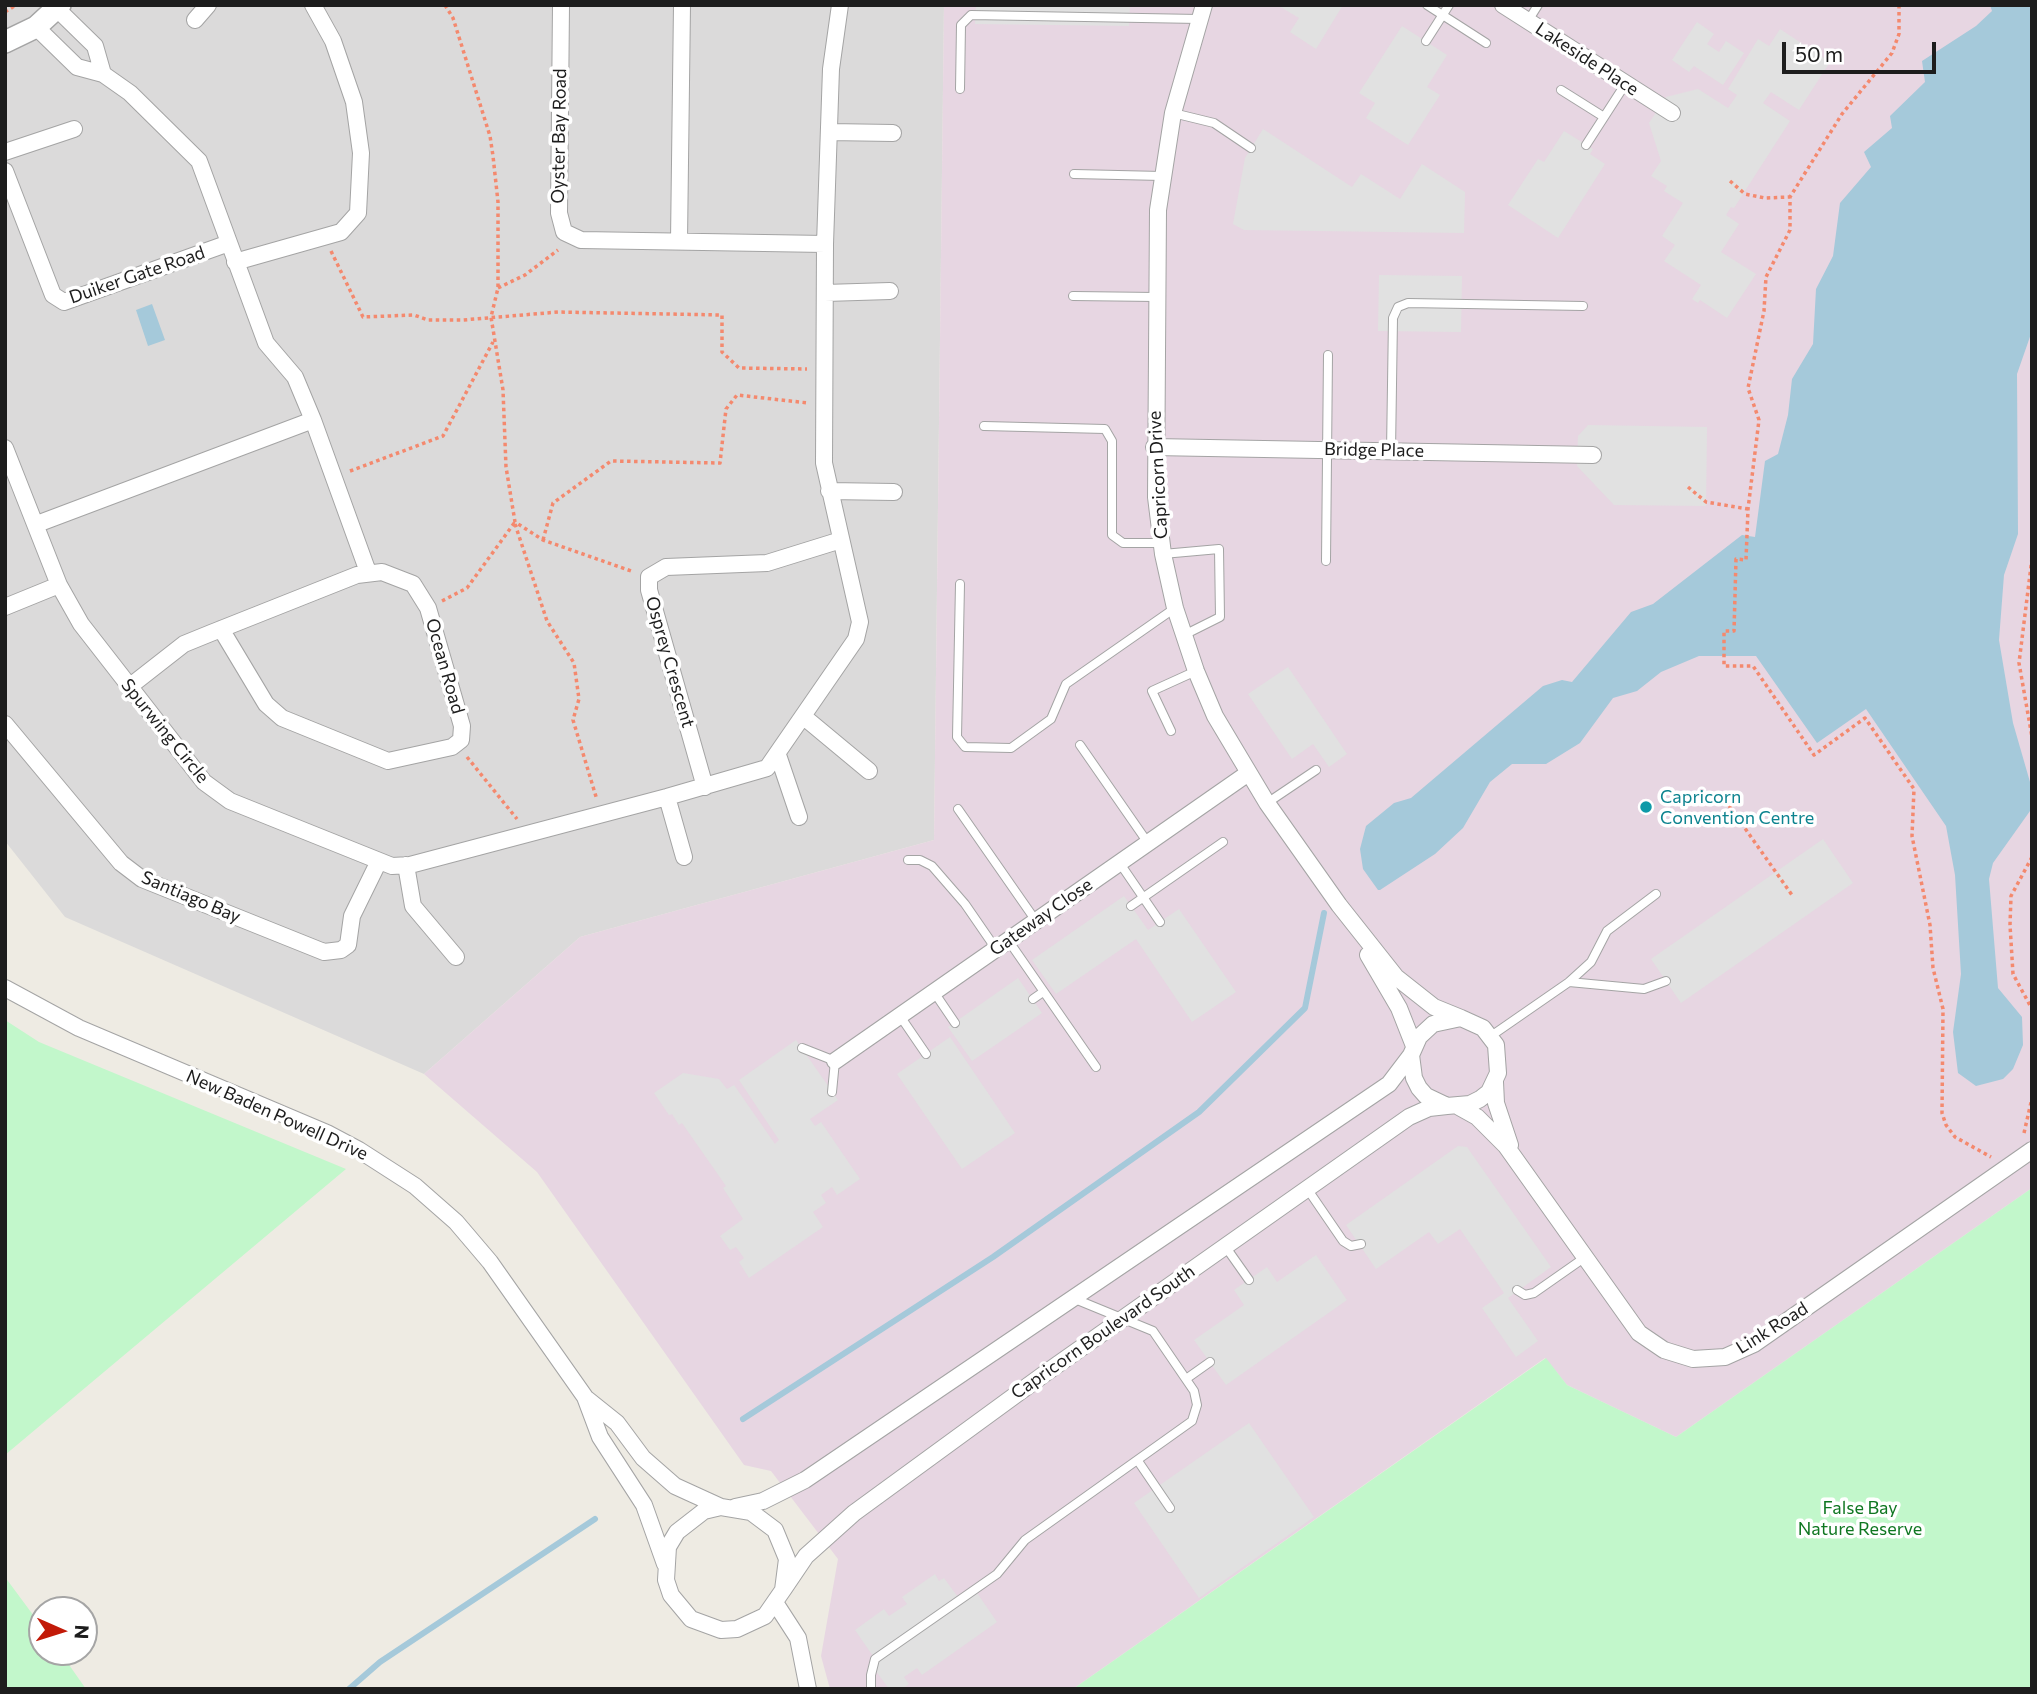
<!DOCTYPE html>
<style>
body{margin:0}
#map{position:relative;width:2037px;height:1694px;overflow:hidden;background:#eeebe3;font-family:Commissioner,sans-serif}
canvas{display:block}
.frame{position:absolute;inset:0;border:7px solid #1d1d1d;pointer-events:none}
.north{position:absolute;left:28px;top:1596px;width:70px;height:70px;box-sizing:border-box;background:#fff;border:2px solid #a5a5a5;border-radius:50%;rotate:93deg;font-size:19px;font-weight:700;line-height:28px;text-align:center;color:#1d1d1d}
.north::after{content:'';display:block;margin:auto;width:24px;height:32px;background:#c21a08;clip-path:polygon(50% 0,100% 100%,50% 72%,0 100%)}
.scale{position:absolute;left:1782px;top:42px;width:154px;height:32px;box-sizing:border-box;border:4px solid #1d1d1d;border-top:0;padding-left:9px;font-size:21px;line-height:24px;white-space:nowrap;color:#1d1d1d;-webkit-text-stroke:5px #fff;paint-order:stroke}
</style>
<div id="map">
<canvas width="2037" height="1694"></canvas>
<div class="frame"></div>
<div class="north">N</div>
<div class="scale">50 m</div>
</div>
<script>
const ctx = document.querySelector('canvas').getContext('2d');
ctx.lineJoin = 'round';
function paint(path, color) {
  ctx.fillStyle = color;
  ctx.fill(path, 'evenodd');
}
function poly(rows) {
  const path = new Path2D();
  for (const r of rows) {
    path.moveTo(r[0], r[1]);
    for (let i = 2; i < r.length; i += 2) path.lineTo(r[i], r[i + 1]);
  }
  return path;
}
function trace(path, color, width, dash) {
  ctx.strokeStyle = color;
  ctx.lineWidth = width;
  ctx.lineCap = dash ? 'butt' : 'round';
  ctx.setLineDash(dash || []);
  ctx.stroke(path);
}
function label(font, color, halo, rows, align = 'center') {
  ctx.font = font + ' Commissioner,sans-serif';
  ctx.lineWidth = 7;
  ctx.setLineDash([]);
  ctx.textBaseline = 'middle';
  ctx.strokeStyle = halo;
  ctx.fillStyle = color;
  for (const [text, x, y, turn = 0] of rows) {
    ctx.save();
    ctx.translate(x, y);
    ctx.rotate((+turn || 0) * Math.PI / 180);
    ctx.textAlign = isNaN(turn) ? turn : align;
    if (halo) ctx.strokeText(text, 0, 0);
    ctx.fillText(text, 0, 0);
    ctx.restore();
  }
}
const residential = poly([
 [5,5,944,5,934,840,580,937,424,1074,65,917,5,841]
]);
const industrial = poly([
 [944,5,2032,5,2032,1188,1676,1437,1567,1385,1545,1358,1073,1689,830,1689,821,1656,838,1559,771,1471,744,1465,537,1172,424,1074,580,937,934,840]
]);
const park = poly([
 [5,1020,39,1042,346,1169,5,1455],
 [2032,1188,2032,1689,1073,1689,1546,1358,1567,1385,1676,1437],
 [5,1577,42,1627,42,1652,60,1652,86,1689,5,1689]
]);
const parking = poly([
 [976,5,1130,5,1129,26,975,24],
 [1343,5,1316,49,1290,32,1299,18,1279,6],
 [1697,22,1714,34,1707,44,1719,52,1726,41,1744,53,1723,85,1694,66,1689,72,1672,60],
 [1402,26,1447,55,1427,87,1440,95,1408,145,1366,118,1375,103,1359,93],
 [1780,29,1830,62,1799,110,1771,92,1763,103,1790,121,1734,208,1731,207,1726,215,1739,224,1721,252,1756,274,1727,318,1700,300,1698,303,1692,299,1701,285,1664,261,1675,245,1662,236,1683,203,1664,191,1667,186,1651,176,1661,161,1649,123,1666,97,1698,89,1728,108,1737,95,1728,89,1758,39,1769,46],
 [1263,129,1352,187,1361,174,1400,199,1422,164,1465,192,1464,233,1244,230,1233,224,1245,158],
 [1564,131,1593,149,1590,154,1605,164,1558,238,1508,205,1538,159,1544,162],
 [1379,275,1462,276,1461,332,1378,331],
 [1588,425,1707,427,1706,506,1614,505,1577,466,1578,436],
 [1288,667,1347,754,1329,767,1313,744,1292,759,1248,694],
 [1823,839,1853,883,1681,1003,1651,959],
 [1124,896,1148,930,1179,909,1236,992,1192,1022,1136,939,1056,994,1032,960],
 [1018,978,1042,1013,972,1061,948,1027],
 [950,1037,1015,1133,962,1169,897,1074],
 [796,1040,838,1100,810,1119,815,1126,821,1122,860,1179,837,1195,832,1187,821,1195,826,1203,813,1212,823,1227,749,1278,739,1262,744,1258,736,1247,730,1250,720,1236,743,1219,723,1188,726,1186,682,1123,679,1125,672,1114,669,1115,654,1093,683,1073,719,1079,727,1089,734,1085,775,1144,779,1140,739,1080],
 [1458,1146,1467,1147,1551,1267,1508,1298,1538,1341,1516,1357,1482,1308,1504,1293,1460,1229,1438,1244,1429,1232,1376,1269,1346,1225],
 [1316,1255,1347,1300,1226,1385,1194,1340,1244,1305,1234,1290,1267,1267,1277,1282],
 [1249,1423,1314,1517,1199,1598,1134,1503],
 [935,1574,939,1581,944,1578,960,1600,975,1590,997,1622,922,1675,917,1668,904,1677,909,1684,902,1689,889,1689,870,1663,875,1659,855,1630,884,1609,889,1616,907,1604,902,1597]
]);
const water = poly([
 [1990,5,2032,5,2032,331,2017,374,2018,534,2004,575,1999,640,2013,723,2030,782,2031,799,2030,811,1993,863,1989,879,1998,988,2022,1017,2023,1045,2013,1069,2003,1079,1976,1086,1958,1073,1953,1032,1961,974,1955,875,1946,826,1866,709,1817,743,1756,656,1699,656,1661,672,1637,691,1613,698,1580,743,1546,764,1512,764,1490,782,1463,828,1435,854,1380,890,1378,890,1363,869,1360,849,1366,826,1394,803,1411,798,1543,686,1562,680,1572,682,1631,612,1653,604,1742,535,1755,537,1765,461,1778,454,1788,415,1792,379,1813,344,1816,289,1833,256,1840,203,1871,167,1864,152,1892,128,1890,116,1925,82,1922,61,1976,26,1992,11],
 [152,304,165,340,148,346,136,310]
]);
const stream = poly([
 [743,1419,993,1257,1199,1112,1305,1008,1324,913],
 [349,1689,380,1662,595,1519]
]);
const path = poly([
 [445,5,453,18,490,136,493,156,498,202,498,288,491,317,503,390,506,467,515,522,543,540,634,572],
 [1899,5,1899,34,1892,53,1842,114,1790,197,1790,230,1766,277,1764,311,1748,388,1759,420,1748,509,1746,560,1736,559,1734,631,1724,631,1724,666,1753,666,1814,755,1865,718,1914,789,1912,836,1930,925,1933,968,1943,1009,1942,1113,1946,1125,1955,1137,1991,1157],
 [5,12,16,5],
 [1730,181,1745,194,1765,198,1790,197],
 [331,251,363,317,414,315,428,320,463,320,558,312,722,315,722,352,739,368,807,369],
 [498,288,525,275,558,250],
 [350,471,443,436,493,342],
 [1688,487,1706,502,1748,509],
 [515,524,547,621,574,663,579,699,573,720,597,800],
 [543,540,553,503,611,461,720,463,726,409,737,395,808,403],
 [2032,558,2019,663,2032,737],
 [442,601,467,588,515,522],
 [467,757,517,819],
 [1725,800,1792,895],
 [2032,857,2011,896,2010,925,2013,974,2032,1009],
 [2024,1133,2032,1098]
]);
const service = poly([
 [1427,5,1486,43],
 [1528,21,1538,5],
 [1426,41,1449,5],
 [960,89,961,25,971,15,1199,19],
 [1561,90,1604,117],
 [1173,113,1214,123,1251,148],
 [1586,145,1626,83],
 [1074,174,1162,176],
 [1073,296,1156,297],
 [984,426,1105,429,1112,441,1112,535,1123,543,1161,543],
 [1391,451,1393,318,1398,307,1408,303,1583,306],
 [1163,554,1219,549,1220,617,1184,635],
 [1326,561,1328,355],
 [960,584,957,737,965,747,1011,748,1051,719,1066,684,1175,608],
 [1171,731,1152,691,1196,671],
 [1080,745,1148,843],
 [1267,803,1316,770],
 [958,809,1036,921],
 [908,860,920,860,932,866,965,904,996,949],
 [1119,862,1160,922],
 [1131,906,1223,842],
 [1008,940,1096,1067],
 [1569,982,1644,989,1666,981],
 [934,992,955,1023],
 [1033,999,1043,992],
 [900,1016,926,1054],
 [1491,1036,1569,982,1591,962,1607,931,1656,894],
 [802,1048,835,1061,832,1092],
 [1306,1187,1343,1241,1351,1246,1361,1244],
 [1225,1246,1249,1280],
 [1517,1290,1525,1295,1534,1293,1584,1258],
 [1186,1379,1210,1362],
 [1138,1461,1170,1508],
 [871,1689,871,1675,875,1659,997,1574,1025,1540,1192,1421,1197,1405,1194,1391,1153,1331,1075,1299]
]);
const minor = poly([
 [53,5,95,46,103,74],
 [561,5,559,213,564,232,581,240,825,244],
 [1204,5,1173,113,1158,210,1156,497,1163,554,1175,608,1196,671,1215,716,1267,803,1339,905,1396,977,1434,1007,1461,1018],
 [1503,5,1672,113],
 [195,20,208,5],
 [36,27,77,67,103,74,130,93,199,161,266,343,295,377,313,420,37,524],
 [829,132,893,133],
 [5,152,74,129],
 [5,171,53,295,64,302,229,243],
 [679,241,682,5],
 [235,262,341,232,358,213,361,153,354,102,333,41,313,5],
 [825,293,890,291],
 [313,420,368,572],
 [1154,447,1593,455],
 [5,448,59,585,81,624,204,782,230,801,392,866,410,865,667,797,767,768,856,639,860,622,824,463,825,244,831,69,840,5],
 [829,491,894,492],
 [5,607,59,585],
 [129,687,184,644,211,633,357,575,382,572,413,584,428,608,462,726,461,740,452,747,388,761,282,718,266,704,221,629],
 [804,717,869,771],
 [5,724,121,863,142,879,324,952,341,950,348,945,352,916,378,863],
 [778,755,799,817],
 [705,787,649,590,649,577,666,567,767,563,841,540],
 [667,797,684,857],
 [406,865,413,906,456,957],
 [1368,955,1399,1008,1414,1046],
 [5,988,79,1028,327,1133,359,1150,415,1186,456,1222,490,1262,585,1397,600,1437,644,1505,665,1564],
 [835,1061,1247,774],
 [1495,1082,1496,1103,1510,1145],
 [1459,1107,1477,1117,1506,1146,1639,1333,1664,1350,1693,1359,1725,1357,1754,1344,2032,1150],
 [587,1399,617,1423,643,1458,675,1486,721,1507,751,1512,775,1530,787,1559,783,1590,765,1616,737,1629,721,1630,691,1619,671,1595,666,1580,668,1547,677,1532,704,1511,721,1507],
 [735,1507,763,1501,805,1480,1389,1084,1411,1055,1419,1037,1433,1024,1461,1018,1483,1028,1496,1045,1498,1073,1489,1092,1480,1099,1470,1104,1447,1106,1426,1096,1419,1088,1414,1078,1411,1055],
 [783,1590,806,1556,854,1513,1047,1372,1409,1117,1429,1108,1447,1106],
 [776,1604,798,1638,808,1689]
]);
const tertiary = poly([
 [5,42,36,27,60,5]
]);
const markers = [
 [1646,807,7,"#0f9aa8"]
];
const streetNames = [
 ["Lakeside Place",1587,59,33],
 ["Oyster Bay Road",559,136,-89],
 ["Duiker Gate Road",137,275,-19],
 ["Bridge Place",1374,450,1],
 ["Capricorn Drive",1158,475,-93],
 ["Osprey Crescent",670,662,74],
 ["Ocean Road",445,666,74],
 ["Spurwing Circle",165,731,51],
 ["Santiago Bay",191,897,23],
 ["Gateway Close",1041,917,-35],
 ["New Baden Powell Drive",277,1115,24],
 ["Link Road",1772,1328,-32],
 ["Capricorn Boulevard South",1103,1332,-35]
];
const cultureNames = [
 ["Capricorn",1660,797],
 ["Convention Centre",1660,818]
];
const parkNames = [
 ["False Bay",1860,1508],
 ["Nature Reserve",1860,1529]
];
paint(residential, '#dbdada');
paint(industrial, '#e7d6e2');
paint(park, '#c2f7cb');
paint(parking, '#e1e1e1');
paint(water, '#a5c9da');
trace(stream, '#a5c9da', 6);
trace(service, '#a4a4a4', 10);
trace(minor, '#a4a4a4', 18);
trace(tertiary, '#a4a4a4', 24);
trace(path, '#f4896e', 3.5, [3.5, 3.5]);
trace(service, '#fff', 8);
trace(minor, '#fff', 16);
trace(tertiary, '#fff', 21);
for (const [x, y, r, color] of markers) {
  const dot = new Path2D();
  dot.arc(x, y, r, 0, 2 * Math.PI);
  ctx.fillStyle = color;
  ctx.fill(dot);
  trace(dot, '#fff', 2.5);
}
label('18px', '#1d1d1d', '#fff', streetNames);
label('18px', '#0d838f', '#fff', cultureNames, 'left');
label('18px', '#107722', '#fff', parkNames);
</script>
